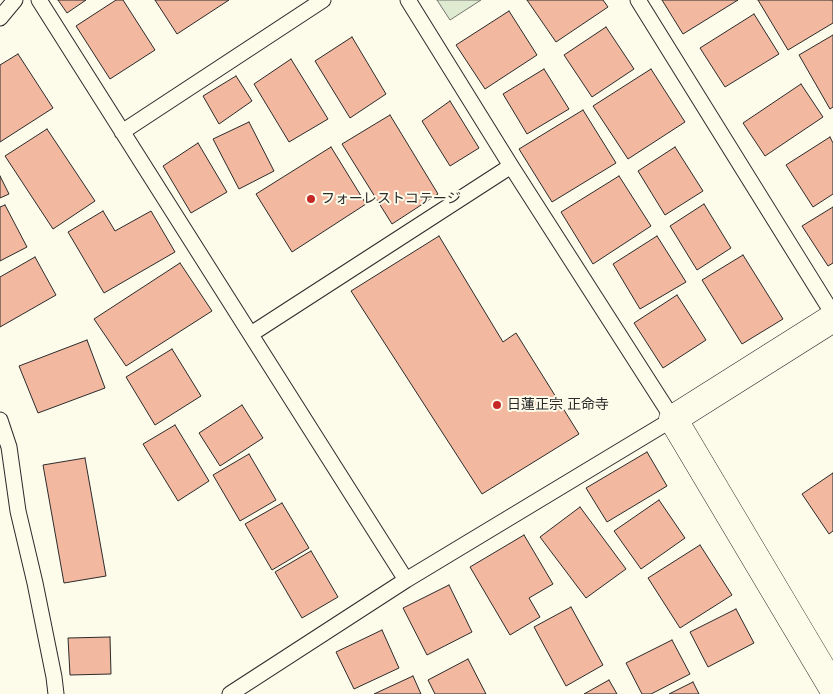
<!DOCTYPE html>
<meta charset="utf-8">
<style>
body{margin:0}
canvas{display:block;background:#fdfbea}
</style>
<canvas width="833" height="694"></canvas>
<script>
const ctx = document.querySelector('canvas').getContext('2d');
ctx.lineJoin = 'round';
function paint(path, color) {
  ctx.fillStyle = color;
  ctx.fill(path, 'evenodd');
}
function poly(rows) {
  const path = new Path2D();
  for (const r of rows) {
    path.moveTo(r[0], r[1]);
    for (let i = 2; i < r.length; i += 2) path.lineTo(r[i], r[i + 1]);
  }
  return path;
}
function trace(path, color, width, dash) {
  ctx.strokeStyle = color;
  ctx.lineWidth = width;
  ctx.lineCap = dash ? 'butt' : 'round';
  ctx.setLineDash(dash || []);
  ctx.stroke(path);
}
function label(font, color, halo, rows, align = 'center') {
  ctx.font = font + ' Inter,"Noto Sans JP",sans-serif';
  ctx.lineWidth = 4;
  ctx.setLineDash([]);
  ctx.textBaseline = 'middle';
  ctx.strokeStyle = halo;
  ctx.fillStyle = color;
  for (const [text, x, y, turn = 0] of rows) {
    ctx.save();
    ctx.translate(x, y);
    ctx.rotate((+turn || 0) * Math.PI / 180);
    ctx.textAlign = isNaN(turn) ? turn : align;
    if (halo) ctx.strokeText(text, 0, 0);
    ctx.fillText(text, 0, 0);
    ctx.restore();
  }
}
const green = poly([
 [437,0,481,0,450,20,437,0]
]);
const building = poly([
 [58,0,86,0,67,13,58,0],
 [116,0,123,0,155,50,110,79,76,26,116,0],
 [155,0,229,0,177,34,155,0],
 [527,0,603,0,608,7,556,42,527,0],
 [662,0,738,0,683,34,662,0],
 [758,0,832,0,833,2,833,23,788,50,758,0],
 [509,11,537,55,485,89,456,45,509,11],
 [754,14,779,54,725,87,700,48,754,14],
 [606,27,634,69,592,97,564,55,606,27],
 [833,35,833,107,830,109,799,55,833,35],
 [352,37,386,94,350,118,315,61,352,37],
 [18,54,53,108,0,142,0,65,18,54],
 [291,59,328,119,289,142,254,84,291,59],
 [544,69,569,109,527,134,503,94,544,69],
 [651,69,685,122,628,159,593,106,651,69],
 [236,76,252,101,219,124,203,96,236,76],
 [801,84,823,117,765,156,743,123,801,84],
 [450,101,479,148,450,166,422,121,450,101],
 [583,110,616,163,552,202,519,149,583,110],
 [390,115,438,194,392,224,342,144,390,115],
 [249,122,274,171,239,189,213,139,249,122],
 [47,129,95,201,53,229,5,156,47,129],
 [830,137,833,143,833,194,813,207,786,165,830,137],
 [198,143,227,192,191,213,163,166,198,143],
 [331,147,366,204,292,252,256,194,331,147],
 [675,147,703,191,665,215,638,171,675,147],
 [0,176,9,194,0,198,0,176],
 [619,176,651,226,593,264,561,212,619,176],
 [704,204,731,248,697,270,670,226,704,204],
 [5,205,27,247,0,261,0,207,5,205],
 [833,207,833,263,828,266,802,226,833,207],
 [103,211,115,231,151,211,175,252,104,293,68,232,103,211],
 [439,236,503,342,516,333,579,434,482,494,351,291,439,236],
 [657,236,686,282,640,309,613,264,657,236],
 [743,255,783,319,742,344,702,280,743,255],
 [35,257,56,295,0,327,0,277,35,257],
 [180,263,212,311,126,366,94,319,180,263],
 [677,295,706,340,663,368,634,323,677,295],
 [87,340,105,388,38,413,19,366,87,340],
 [172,349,201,396,155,425,126,377,172,349],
 [242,405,263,438,220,466,199,433,242,405],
 [175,425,209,481,178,501,143,444,175,425],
 [647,452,667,486,607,522,586,488,647,452],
 [249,454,276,500,240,521,213,475,249,454],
 [85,458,106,576,64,583,43,465,85,458],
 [833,473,833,531,829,534,802,494,833,473],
 [659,500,685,538,641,569,614,531,659,500],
 [282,503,309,548,272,570,245,524,282,503],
 [580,507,626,569,586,598,540,537,580,507],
 [524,535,553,584,529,598,540,617,510,635,470,567,524,535],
 [700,545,732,595,680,628,648,578,700,545],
 [311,551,338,597,302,618,275,572,311,551],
 [449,585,472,632,427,655,403,608,449,585],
 [571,607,603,665,566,686,534,627,571,607],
 [736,609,754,643,708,667,690,632,736,609],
 [382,630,399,668,354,689,336,652,382,630],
 [110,637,111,674,70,675,68,638,110,637],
 [672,640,690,674,651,694,642,694,626,663,672,640],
 [468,659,486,694,435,694,428,680,468,659],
 [413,676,421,694,374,694,413,676],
 [609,680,617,694,584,694,609,680],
 [693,682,699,694,669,694,693,682]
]);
const lane = poly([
 [39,0,406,580],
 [638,0,833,314],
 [0,18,15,0],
 [122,132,323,0],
 [251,334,511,166],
 [0,420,9,447,18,511,35,583,54,677,56,694],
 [230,694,406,580,673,419,511,166,408,0]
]);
const street = poly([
 [833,318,673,419,833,688]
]);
const markers = [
 [311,199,5,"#c62828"],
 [497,405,5,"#c62828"]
];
const poiNames = [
 ["フォーレストコテージ",321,199],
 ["日蓮正宗 正命寺",507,405]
];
paint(green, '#deebd1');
trace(green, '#74746e', 1);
paint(building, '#f2b8a0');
trace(building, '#2b2b2b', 1);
trace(lane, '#2b2b2b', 17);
trace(street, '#2b2b2b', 29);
trace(lane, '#fdfbea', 15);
trace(street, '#fdfbea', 28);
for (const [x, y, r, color] of markers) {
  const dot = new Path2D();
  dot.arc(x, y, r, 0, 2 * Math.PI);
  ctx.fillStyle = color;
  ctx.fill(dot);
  trace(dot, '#fdfbea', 2);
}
label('14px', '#2b2b2b', '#fdfbea', poiNames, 'left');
</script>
